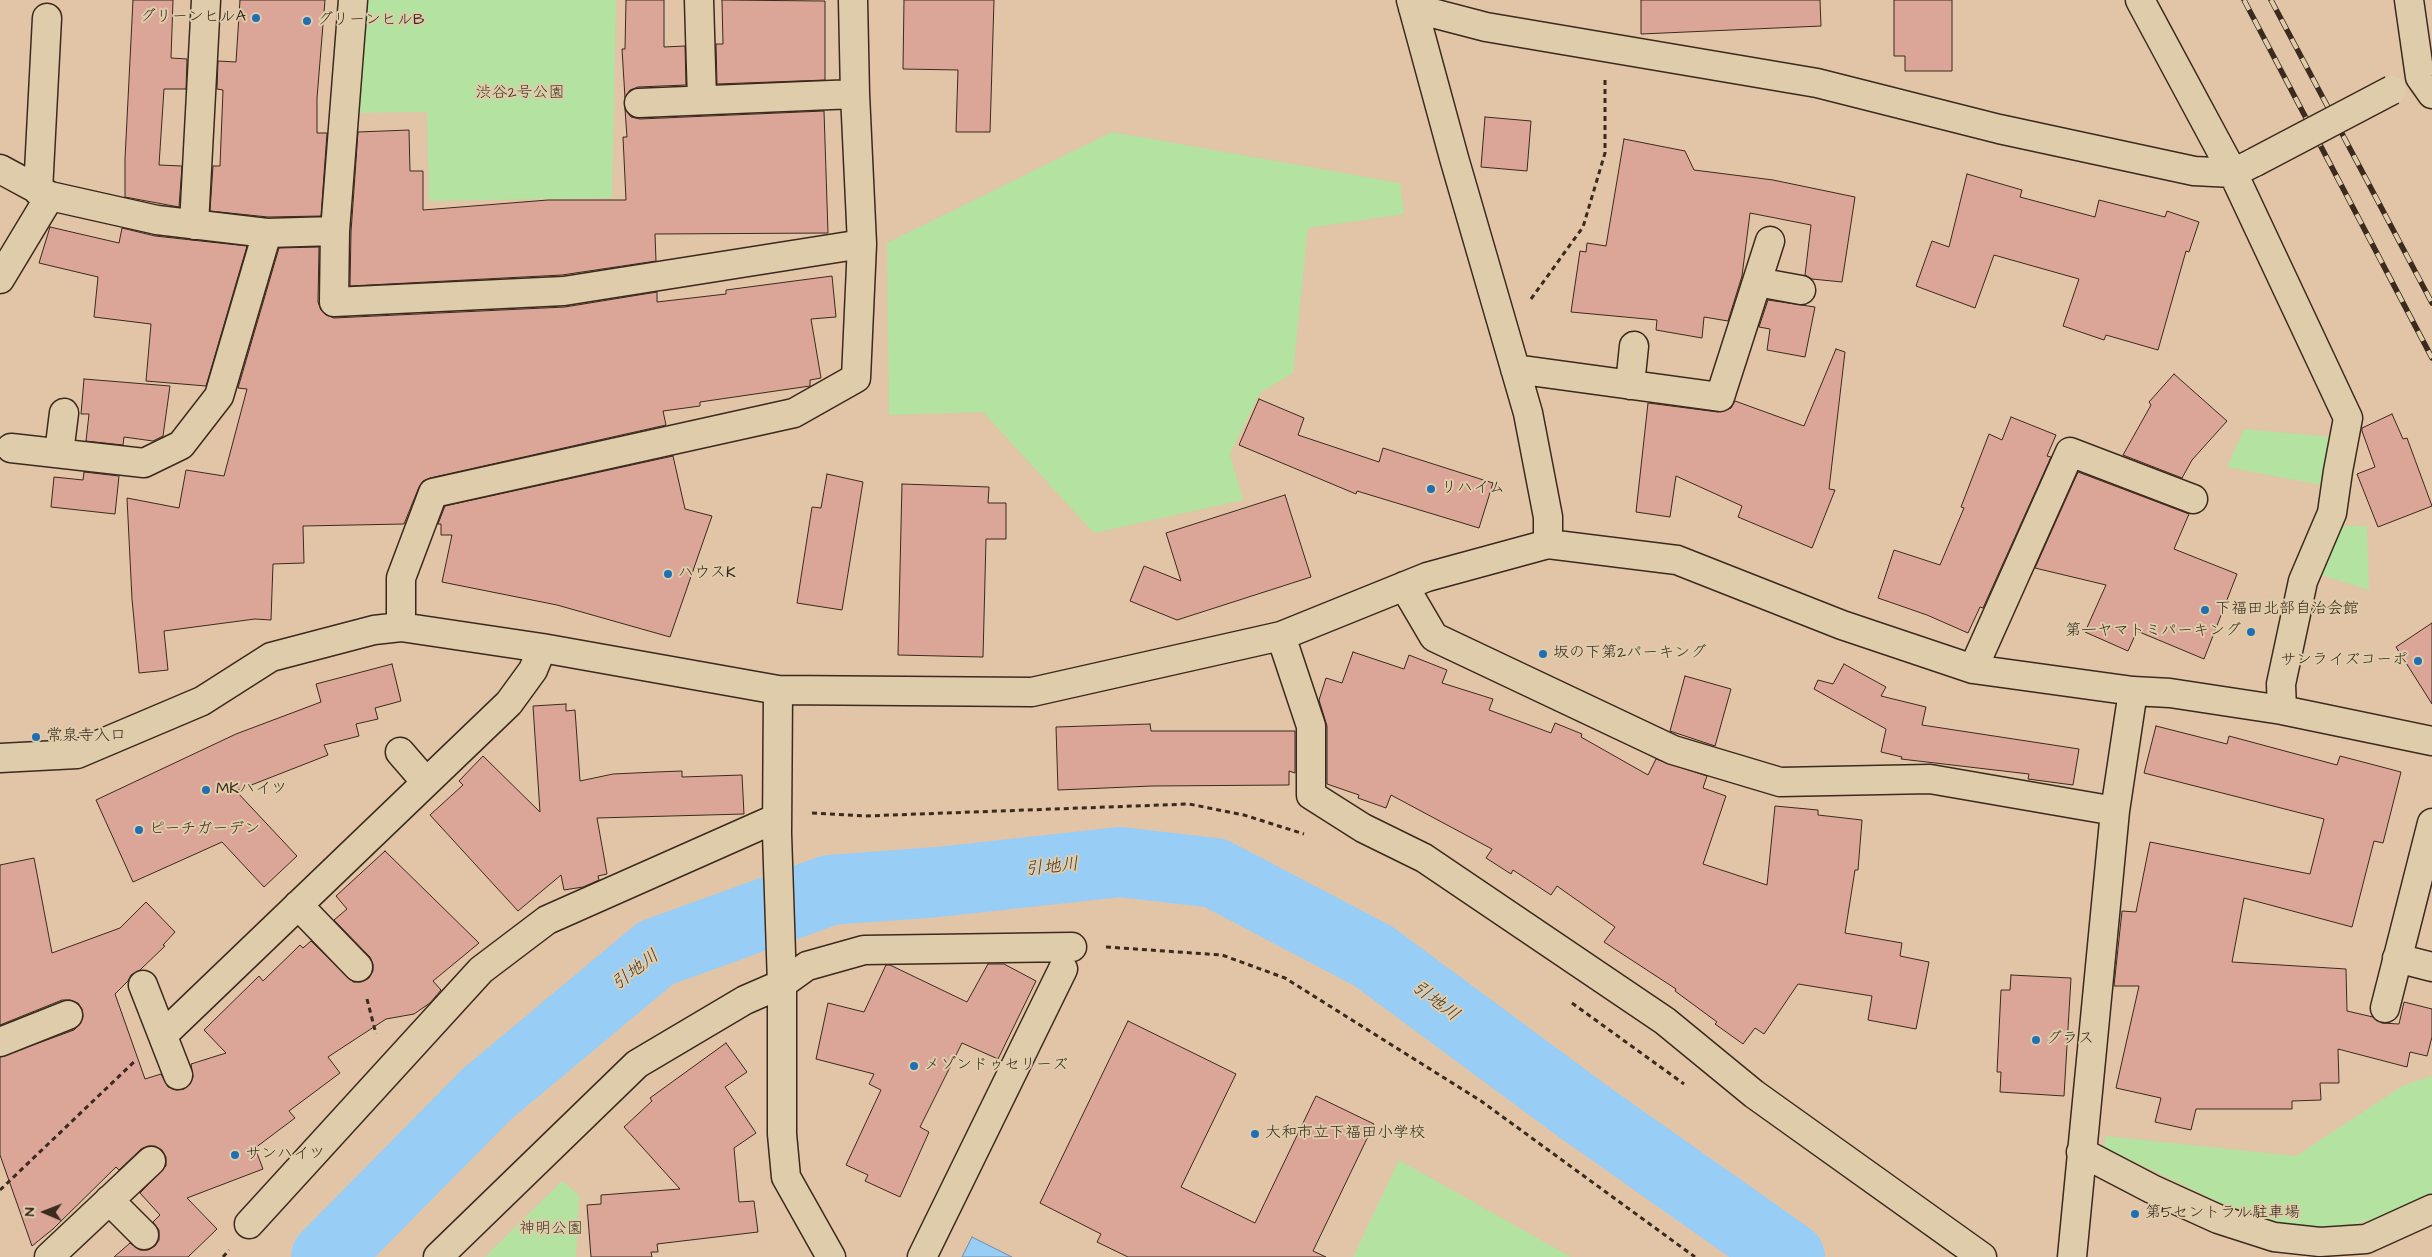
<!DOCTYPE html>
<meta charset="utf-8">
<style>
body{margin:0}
#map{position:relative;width:2432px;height:1257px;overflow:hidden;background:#e2c4a7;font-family:"Architects Daughter",sans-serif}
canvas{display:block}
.north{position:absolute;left:20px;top:1187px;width:50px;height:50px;-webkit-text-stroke:4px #dfccaa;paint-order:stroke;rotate:271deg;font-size:14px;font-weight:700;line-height:20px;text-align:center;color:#3b2a1e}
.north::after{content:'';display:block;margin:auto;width:18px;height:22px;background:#3b2a1e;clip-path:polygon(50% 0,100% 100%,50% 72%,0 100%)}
</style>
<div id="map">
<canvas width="2432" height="1257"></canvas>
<div class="north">N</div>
</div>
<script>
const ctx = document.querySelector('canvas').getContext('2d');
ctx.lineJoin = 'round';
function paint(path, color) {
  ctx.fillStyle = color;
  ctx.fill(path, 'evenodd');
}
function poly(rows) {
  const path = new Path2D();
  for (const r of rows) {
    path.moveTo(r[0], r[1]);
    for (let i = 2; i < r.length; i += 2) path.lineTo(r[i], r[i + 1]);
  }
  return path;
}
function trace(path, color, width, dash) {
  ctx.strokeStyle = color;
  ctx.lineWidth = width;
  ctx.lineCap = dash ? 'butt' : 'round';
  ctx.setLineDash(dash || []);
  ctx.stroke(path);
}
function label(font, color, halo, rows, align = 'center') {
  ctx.font = font + ' "Architects Daughter","Klee One",sans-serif';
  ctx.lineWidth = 4;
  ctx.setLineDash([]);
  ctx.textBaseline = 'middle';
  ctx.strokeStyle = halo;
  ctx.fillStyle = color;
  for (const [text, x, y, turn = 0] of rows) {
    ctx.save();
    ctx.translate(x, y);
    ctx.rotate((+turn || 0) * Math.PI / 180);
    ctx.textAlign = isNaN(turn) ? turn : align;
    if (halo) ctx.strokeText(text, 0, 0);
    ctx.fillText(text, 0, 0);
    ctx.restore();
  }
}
const green = poly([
 [367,0,616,0,612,198,429,201,427,112,360,113],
 [1112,132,1400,183,1404,214,1308,228,1293,373,1260,393,1230,454,1243,500,1094,533,983,412,889,415,887,243],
 [2244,429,2331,437,2321,485,2227,467],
 [2339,526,2367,526,2369,590,2321,575],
 [2432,1076,2432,1194,2383,1217,2337,1228,2278,1223,2221,1203,2104,1147,2106,1136,2296,1156,2404,1085],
 [1399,1160,1571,1257,1353,1257],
 [562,1181,579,1195,576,1257,485,1257]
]);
const water = poly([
 [972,1237,1012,1257,962,1257,972,1237]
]);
const river = poly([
 [326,1257,487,1094,656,953,830,890,938,882,1120,862,1215,873,1373,956,1584,1112,1790,1257]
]);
const building = poly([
 [133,0,173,0,171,58,187,59,186,89,164,89,159,165,182,166,179,207,125,197,125,159,133,0],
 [240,0,325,0,317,98,317,133,327,133,321,216,268,217,210,211,213,166,220,166,223,90,217,89,218,61,236,62,240,0],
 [626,0,664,0,664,47,685,46,686,85,638,87,630,90,625,98,622,49,625,49,626,0],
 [722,0,825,1,825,80,717,84,716,44,723,44,722,0],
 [904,0,994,0,990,132,956,132,958,70,903,69,904,0],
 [1641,0,1820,0,1821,26,1641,34,1641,0],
 [1894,0,1952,0,1952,71,1905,71,1905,56,1894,56,1894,0],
 [625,109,631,117,640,119,824,111,828,233,655,234,656,261,562,275,350,286,351,232,358,132,409,130,410,171,423,171,423,210,548,200,626,200,623,137,627,137,625,109],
 [1485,117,1531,121,1527,171,1481,167,1485,117],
 [1624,139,1685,151,1694,170,1773,180,1855,197,1842,282,1812,279,1805,275,1811,225,1750,213,1742,276,1728,321,1704,317,1702,338,1656,330,1657,320,1571,312,1580,251,1586,252,1587,243,1606,246,1624,139],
 [1967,174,2022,190,2020,197,2095,217,2099,200,2165,217,2167,211,2199,222,2189,252,2186,251,2158,350,2106,335,2104,340,2063,326,2079,279,1994,255,1975,308,1916,286,1932,241,1949,247,1967,174],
 [50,227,119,243,122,228,155,236,247,246,206,386,146,381,151,324,94,317,98,277,39,263,50,227],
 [319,247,318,302,321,310,326,315,334,318,565,307,657,292,657,302,726,294,726,290,832,276,836,317,811,319,821,378,810,380,810,386,700,402,700,406,663,411,666,425,430,478,423,481,419,487,404,524,303,526,304,563,273,564,271,620,255,619,164,631,168,670,139,673,132,599,127,498,179,508,186,470,224,476,247,389,238,388,279,248,319,247],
 [1768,300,1815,307,1805,357,1767,350,1770,329,1759,327,1768,300],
 [1836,349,1845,352,1829,489,1835,490,1812,548,1738,517,1742,506,1676,476,1670,517,1636,512,1648,403,1718,412,1731,408,1735,401,1804,426,1836,349],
 [2174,374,2227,421,2192,460,2182,478,2123,455,2151,405,2149,402,2174,374],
 [84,379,170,386,163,436,153,441,124,437,123,445,86,441,89,414,81,414,84,379],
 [1259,399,1304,418,1298,435,1379,462,1383,448,1493,483,1479,528,1357,491,1356,494,1239,445,1259,399],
 [2392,414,2403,439,2407,438,2432,506,2378,527,2357,474,2375,467,2362,431,2362,428,2392,414],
 [2011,417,2056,435,2047,456,2051,457,1983,608,1980,607,1968,633,1927,615,1878,598,1894,550,1940,565,1964,508,1961,507,1989,434,2002,440,2011,417],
 [673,456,685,509,712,516,670,637,557,605,442,582,452,535,441,535,441,524,438,524,445,506,673,456],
 [84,472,119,476,115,514,51,507,54,477,83,480,84,472],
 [2078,472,2189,514,2174,549,2237,574,2204,659,2137,631,2128,651,2085,632,2106,585,2035,568,2078,472],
 [827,474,863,482,842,610,797,603,812,507,821,508,827,474],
 [902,484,989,487,988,503,1006,503,1006,539,986,539,983,657,898,655,902,484],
 [1285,495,1311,577,1177,620,1130,601,1144,566,1181,581,1166,533,1285,495],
 [2432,623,2432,704,2396,647,2432,623],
 [1353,652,1404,669,1409,655,1447,670,1442,683,1493,699,1489,710,1551,733,1555,723,1582,734,1581,737,1648,775,1656,759,1707,776,1703,788,1726,796,1703,864,1767,885,1775,806,1818,810,1818,815,1862,820,1858,870,1855,870,1845,933,1902,943,1900,956,1929,962,1916,1029,1868,1020,1872,996,1798,984,1764,1034,1755,1028,1743,1044,1715,1024,1717,1022,1675,991,1676,989,1604,942,1615,927,1557,886,1551,895,1513,870,1511,874,1486,858,1492,849,1391,795,1386,808,1358,798,1359,795,1327,784,1327,726,1319,700,1326,678,1342,683,1353,652],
 [392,664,401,701,375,708,378,719,356,724,359,736,324,745,328,755,236,791,297,856,264,887,222,842,133,882,96,800,236,734,321,702,316,684,392,664],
 [1844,664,1886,687,1881,696,1926,707,1922,725,2079,749,2073,785,2028,779,2029,774,1901,759,1902,757,1881,752,1886,729,1814,689,1818,680,1833,684,1844,664],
 [1685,676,1731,689,1715,746,1670,731,1685,676],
 [566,704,566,711,575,710,580,781,613,774,656,772,682,771,682,777,742,775,744,814,597,818,607,874,598,876,599,880,583,887,564,890,561,875,518,911,430,815,463,785,459,781,483,756,540,812,533,706,566,704],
 [1150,724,1151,731,1295,731,1295,773,1289,771,1289,785,1152,786,1058,790,1056,727,1150,724],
 [2156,726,2227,744,2229,736,2337,765,2340,756,2401,772,2383,843,2374,841,2352,927,2244,898,2232,962,2346,969,2347,1011,2373,1017,2382,1023,2399,1024,2404,1002,2432,1009,2432,1037,2427,1056,2410,1052,2407,1067,2338,1049,2339,1083,2320,1083,2321,1100,2292,1101,2292,1109,2196,1109,2191,1130,2155,1122,2161,1098,2116,1088,2139,986,2114,986,2122,911,2136,912,2150,842,2310,874,2324,819,2144,773,2156,726],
 [385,851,479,943,433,981,441,990,430,1003,414,1014,386,1019,328,1057,340,1073,289,1111,295,1118,255,1148,263,1169,187,1198,217,1229,188,1257,114,1257,130,1243,140,1250,148,1250,155,1246,159,1240,159,1230,153,1222,160,1215,140,1193,166,1166,166,1157,162,1150,155,1146,148,1146,141,1149,119,1170,116,1167,53,1229,32,1246,0,1155,0,1057,74,1030,80,1024,83,1017,82,1009,78,1003,70,1000,62,1000,0,1025,0,865,34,858,52,953,120,928,146,902,175,932,163,945,165,946,140,970,131,975,128,981,115,994,145,1079,161,1074,168,1087,176,1090,184,1089,190,1084,193,1077,191,1064,226,1053,204,1030,259,976,263,981,300,945,303,948,311,941,353,982,361,982,369,978,373,971,373,964,370,957,334,920,347,909,336,896,385,851],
 [988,964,1004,964,1036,981,998,1059,962,1043,920,1127,929,1132,900,1197,865,1181,868,1175,846,1165,881,1090,869,1084,874,1074,816,1059,828,1003,864,1012,886,965,890,965,967,1002,988,964],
 [2011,975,2071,978,2064,1096,2000,1092,2001,1072,1997,1072,2001,990,2010,990,2011,975],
 [1128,1021,1236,1074,1181,1187,1255,1223,1316,1096,1374,1124,1313,1251,1326,1257,1128,1257,1097,1242,1101,1234,1040,1203,1128,1021],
 [726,1043,747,1072,725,1087,756,1133,734,1148,739,1202,754,1201,758,1232,657,1244,658,1252,651,1252,652,1257,591,1257,587,1205,601,1204,601,1195,680,1189,624,1127,652,1101,650,1098,726,1043]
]);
const path = poly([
 [1531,299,1583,227,1605,153,1605,80],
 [812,813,865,816,1189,804,1244,815,1304,834],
 [1106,947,1222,955,1285,978,1481,1101,1695,1257],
 [367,999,376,1034],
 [1572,1003,1684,1084],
 [0,1190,135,1061],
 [223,1257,229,1250]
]);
const minor = poly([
 [699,0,702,100],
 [1411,0,1454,158,1528,413,1548,517,1548,544],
 [2140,0,2233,173,2348,418,2338,471,2332,513,2303,581,2281,684,2282,710],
 [2409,0,2420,77,2432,94],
 [1413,8,1486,27,1817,83,1999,129,2194,171,2233,173,2255,162],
 [639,103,855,94],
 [0,169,50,196,157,220,267,233,335,231,334,302,564,291,862,244],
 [38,191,47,18],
 [194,225,206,0],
 [335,231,353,0],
 [0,279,50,196],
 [1757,282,1801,290],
 [1515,369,1720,397,1770,241],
 [1630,385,1634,346],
 [11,448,144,463,181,445,219,396,267,233],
 [59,453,64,413],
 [1404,586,1434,637,1673,750,1780,782,1930,779,2115,811],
 [401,627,401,578,433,493,794,413,856,378,862,244,855,94,853,0],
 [1281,636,1311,726,1311,795,1363,828,1424,858,1665,1021,1754,1094,1982,1257],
 [1973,669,2070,452,2193,499],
 [778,690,777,834,782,984,782,1134,786,1177,831,1257],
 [400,752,426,782],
 [0,758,77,754,202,701,271,657,374,630,401,627,542,648,778,690,1032,692,1281,636,1427,577,1548,544,1677,560,1842,625,1973,669,2133,691,2170,693,2282,710,2432,741],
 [298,905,358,967],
 [2397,958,2432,967],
 [143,985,178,1075],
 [2385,1008,2432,823],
 [163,1035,509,703,533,670,542,648],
 [0,1042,68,1015],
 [2081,1152,2152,1189,2218,1219,2274,1237,2320,1242,2366,1239,2432,1209],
 [109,1200,144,1235],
 [249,1224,481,970,547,920,777,818],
 [49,1257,151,1161],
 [438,1257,637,1064,745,1000,782,984,807,966,864,950,1072,947],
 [922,1257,1063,969],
 [2072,1257,2115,811,2133,691]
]);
const rail = poly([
 [2244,0,2432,358],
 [2271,0,2432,303]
]);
const minorBridge = poly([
 [2255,162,2392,90]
]);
const markers = [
 [256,18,5,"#1f6fb2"],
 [307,21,5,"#1f6fb2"],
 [1431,489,5,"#1f6fb2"],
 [668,574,5,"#1f6fb2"],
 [2205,610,5,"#1f6fb2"],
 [2251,632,5,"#1f6fb2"],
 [1543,654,5,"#1f6fb2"],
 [2418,661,5,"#1f6fb2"],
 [36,737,5,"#1f6fb2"],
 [206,790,5,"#1f6fb2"],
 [139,830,5,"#1f6fb2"],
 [2036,1040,5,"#1f6fb2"],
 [914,1066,5,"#1f6fb2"],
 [1255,1134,5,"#1f6fb2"],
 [235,1155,5,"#1f6fb2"],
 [2135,1214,5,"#1f6fb2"]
];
const poiNames = [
 ["グリーンヒルA",246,18,"right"],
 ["グリーンヒルB",317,21],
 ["リハイム",1441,489],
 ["ハウスK",678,574],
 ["下福田北部自治会館",2215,610],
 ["第一ヤマトミパーキング",2241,632,"right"],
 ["坂の下第2パーキング",1553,654],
 ["サンライズコーポ",2408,661,"right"],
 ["常泉寺入口",46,737],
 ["MKハイツ",216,790],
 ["ピーチガーデン",149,830],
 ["グラス",2046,1040],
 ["メゾンドゥセリーズ",924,1066],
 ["大和市立下福田小学校",1265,1134],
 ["サンハイツ",245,1155],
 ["第5セントラル駐車場",2145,1214]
];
const parkNames = [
 ["渋谷2号公園",520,94],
 ["神明公園",551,1230]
];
const waterNames = [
 ["引地川",1052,868,-6],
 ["引地川",636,971,-37],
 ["引地川",1435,1002,37]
];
paint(green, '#b3e2a1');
paint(water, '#98cef6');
trace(water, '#738ca0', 1);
trace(river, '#98cef6', 70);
paint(building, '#dba697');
trace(building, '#3b2a1e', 1);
trace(minor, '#3b2a1e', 31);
trace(path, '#3b2a1e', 3, [5, 4]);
trace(minor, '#dfccaa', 28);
trace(rail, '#3b2a1e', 5.5);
trace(rail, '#dfccaa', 4, [11]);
trace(minorBridge, '#3b2a1e', 31, []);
trace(minorBridge, '#dfccaa', 28);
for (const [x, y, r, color] of markers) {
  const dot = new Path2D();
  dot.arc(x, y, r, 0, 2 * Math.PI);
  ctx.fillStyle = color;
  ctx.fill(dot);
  trace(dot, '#dfccaa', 2);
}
label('16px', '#3b2a1e', '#dfccaa', poiNames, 'left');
label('16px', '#473c2b', '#dfccaa', parkNames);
label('italic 18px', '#443a34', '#dfccaa', waterNames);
</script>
